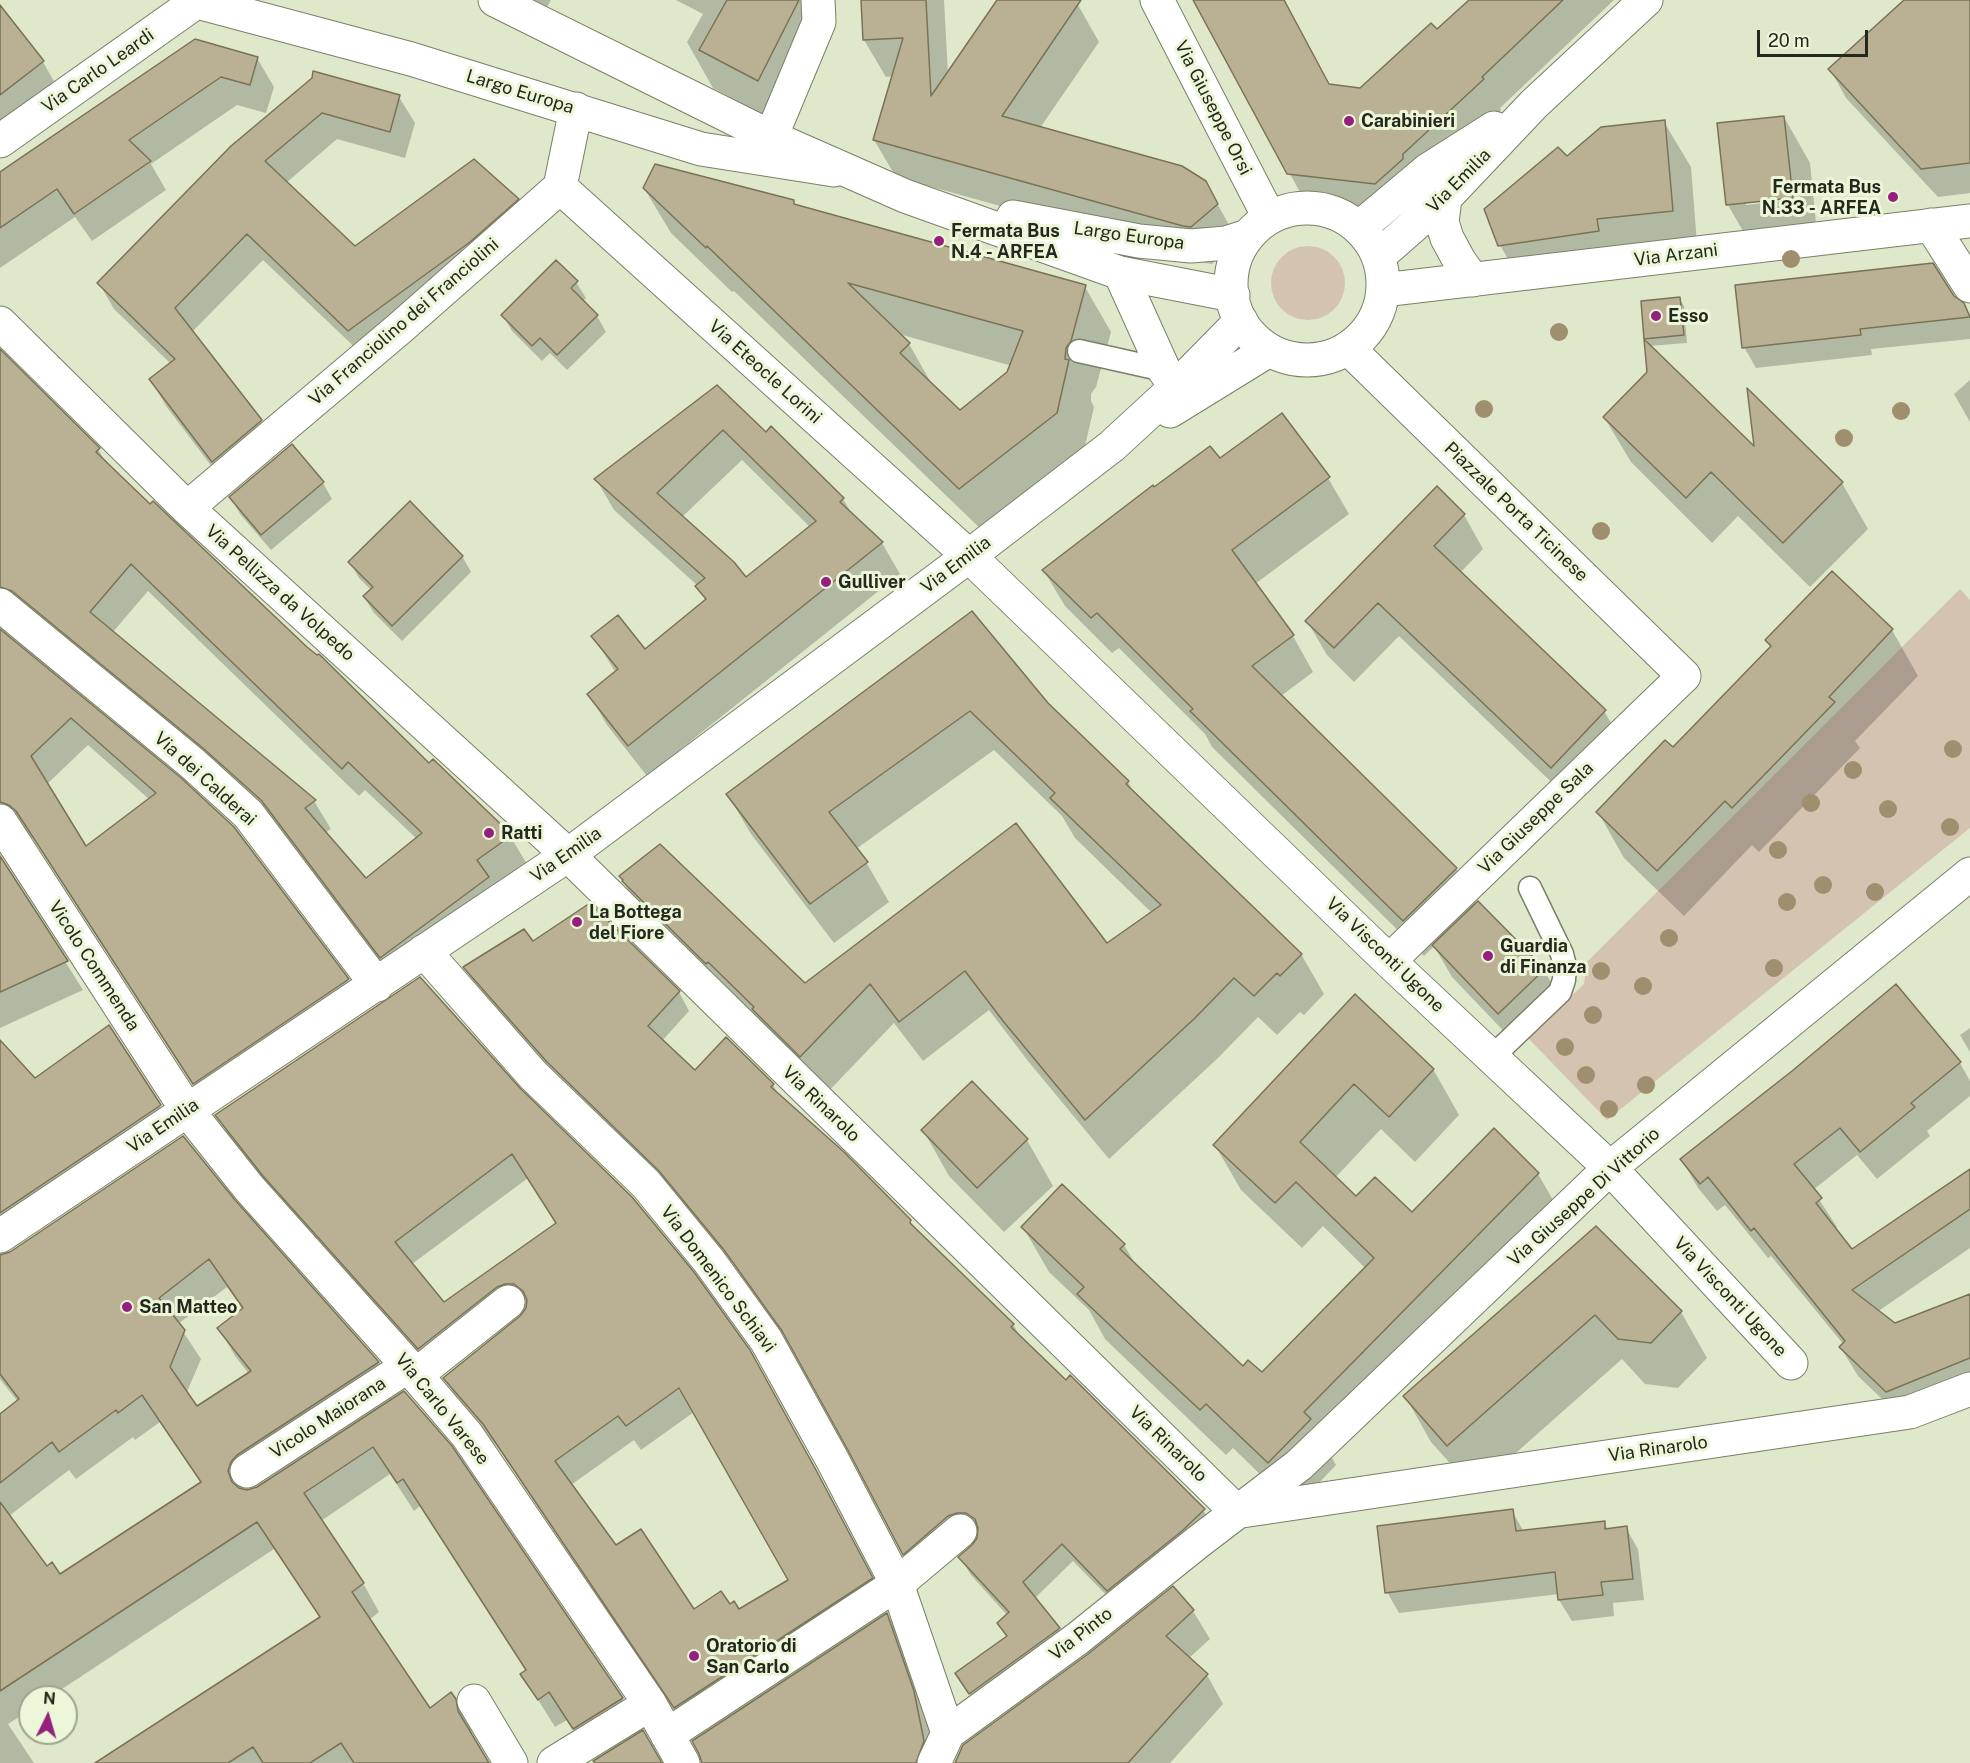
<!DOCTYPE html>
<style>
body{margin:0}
#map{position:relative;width:1970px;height:1763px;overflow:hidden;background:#dfe8cb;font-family:"Public Sans",sans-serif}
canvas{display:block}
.north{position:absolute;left:18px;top:1685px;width:60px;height:60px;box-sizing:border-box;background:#ecf6d8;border:2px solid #9ca48d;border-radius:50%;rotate:5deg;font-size:16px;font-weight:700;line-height:24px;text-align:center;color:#25281d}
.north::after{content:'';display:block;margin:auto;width:21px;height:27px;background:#941f7c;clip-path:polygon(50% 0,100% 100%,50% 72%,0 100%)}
.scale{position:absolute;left:1757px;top:30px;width:111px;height:27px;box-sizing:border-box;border:3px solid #25281d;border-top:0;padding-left:8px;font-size:18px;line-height:21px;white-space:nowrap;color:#25281d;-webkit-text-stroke:4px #ecf6d8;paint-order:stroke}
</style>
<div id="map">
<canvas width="1970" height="1763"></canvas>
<div class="north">N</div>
<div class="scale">20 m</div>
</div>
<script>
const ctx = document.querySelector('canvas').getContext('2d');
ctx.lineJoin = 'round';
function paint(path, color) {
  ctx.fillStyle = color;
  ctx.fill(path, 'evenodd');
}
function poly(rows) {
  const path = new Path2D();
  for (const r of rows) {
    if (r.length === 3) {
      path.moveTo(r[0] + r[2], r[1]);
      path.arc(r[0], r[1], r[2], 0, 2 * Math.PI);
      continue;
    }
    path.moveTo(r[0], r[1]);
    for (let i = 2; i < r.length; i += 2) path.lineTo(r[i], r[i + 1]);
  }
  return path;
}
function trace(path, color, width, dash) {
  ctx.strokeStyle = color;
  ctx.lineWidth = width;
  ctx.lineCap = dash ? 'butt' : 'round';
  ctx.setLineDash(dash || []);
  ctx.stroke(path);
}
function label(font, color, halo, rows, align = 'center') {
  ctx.font = font + ' "Public Sans",sans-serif';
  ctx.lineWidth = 6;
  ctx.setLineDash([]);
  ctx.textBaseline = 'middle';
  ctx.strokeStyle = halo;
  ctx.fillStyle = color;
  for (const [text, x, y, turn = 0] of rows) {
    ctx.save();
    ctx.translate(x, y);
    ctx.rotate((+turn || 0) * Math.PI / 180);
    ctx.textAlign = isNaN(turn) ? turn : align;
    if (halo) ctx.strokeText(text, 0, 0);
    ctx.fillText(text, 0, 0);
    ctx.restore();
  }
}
const green = poly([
 [1308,283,37],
 [1960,589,1970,600,1970,828,1607,1120,1528,1038,1584,984,1587,962]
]);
const shadow = poly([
 [530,0,551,0,546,9],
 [676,0,827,0,784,126,713,88,687,42,703,14],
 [862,0,944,0,948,74,999,0,1071,0,1078,5,1099,42,1040,128,1205,182,1238,241,1212,264,1205,263,896,177,874,140,893,76,886,77,864,40],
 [1195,0,1279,0,1329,86,1361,89,1437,32,1471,0,1614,0,1500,108,1501,111,1421,186,1393,215,1307,205],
 [1907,0,1970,0,1970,193,1938,197,1846,98,1830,69],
 [0,15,43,62,59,90,0,145],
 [257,58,274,87,266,113,237,105,151,164,166,190,92,241,75,217,0,268,0,173],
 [313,79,399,97,415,123,405,158,337,139,286,183,354,247,517,200,533,226,364,356,263,260,192,332,261,421,276,448,228,488,166,406,151,380,171,364,114,309,99,283],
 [1784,117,1810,163,1818,243,1754,250,1728,205],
 [1800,196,1801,199,1746,205,1746,201],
 [1664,122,1691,167,1698,256,1624,276,1526,291,1500,245,1567,158],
 [644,188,793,202,796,206,1085,287,1111,332,1096,387,1091,394,1091,401,1094,407,1082,459,986,534,734,291,732,292,671,233],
 [899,334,1012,366,1009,373,960,412,933,386,909,344],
 [576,282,586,298,583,301,597,316,606,332,567,370,550,353,542,361,512,331,503,315],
 [1953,297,1963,304,1970,317,1970,339,1871,349,1872,355,1756,368,1744,347],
 [1680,299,1684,306,1687,343,1649,346,1756,450,1749,392,1842,483,1868,529,1810,587,1738,516,1712,543,1631,462,1604,417,1649,372,1646,343,1649,345,1646,338,1643,302],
 [0,353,98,449,108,466,429,765,510,836,527,864,398,986,279,829,0,625],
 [148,591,359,796,365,790,417,839,366,881,325,833,331,829,314,801,113,632],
 [1970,380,1970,422,1954,394],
 [717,387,766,434,771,429,843,499,853,516,882,543,900,574,647,776,607,725,589,694,616,673,593,636,644,651,706,601,698,586,614,510,596,479],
 [742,460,810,527,746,579,682,517],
 [292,446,323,483,332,499,271,550,240,514,231,498],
 [1220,460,1328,478,1349,514,1255,584,1293,636,1313,672,1281,696,1456,869,1476,905,1544,970,1562,1002,1517,1045,1452,977,1434,946,1424,956,1212,747,1205,734,1119,648,1112,653,1065,606,1044,571,1154,489],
 [1437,489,1464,515,1483,549,1460,573,1604,711,1624,745,1571,801,1399,636,1354,682,1327,655,1307,621],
 [462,556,471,572,402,641,374,613,364,597,371,590,359,578,350,562],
 [1832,573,1892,630,1918,676,1855,741,1860,748,1759,852,1752,845,1684,916,1624,858,1598,812,1673,749,1772,648,1767,640],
 [972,613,1047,704,1128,782,1135,795,1301,954,1324,994,1304,1015,1300,1012,1277,1035,1258,1017,1218,1058,1109,1159,1028,1061,989,1010,923,1061,894,1023,824,1096,646,921,620,876,804,985,1107,945,1152,913,1075,838,1062,816,994,750,856,849,866,862,889,902,834,943,751,834,728,795],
 [0,631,233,828,348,980,364,1008,210,1112,34,839,27,833,0,840],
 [88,745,150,800,85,849,46,785],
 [0,858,83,990,0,1028],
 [590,905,679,992,689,1011,662,1041,695,1072,773,1085,780,1097,910,1221,914,1229,1013,1324,1022,1340,1203,1510,1214,1528,1119,1608,1073,1561,1034,1599,1059,1629,1070,1647,981,1712,957,1674,1007,1637,999,1623,1007,1615,971,1575,960,1557,979,1538,979,1533,968,1530,914,1572,793,1347,737,1268,671,1189,559,1080,476,986,465,968,532,943],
 [1355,996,1433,1069,1459,1115,1415,1162,1381,1129,1335,1178,1356,1198,1412,1214,1494,1130,1538,1174,1564,1219,1331,1456,1336,1465,1295,1508,1233,1448,1226,1455,1105,1339,1089,1310,1049,1272,1023,1227,1124,1245,1136,1265,1243,1368,1262,1374,1366,1269,1323,1226,1302,1248,1241,1190,1215,1145],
 [109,1027,177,1134,6,1249,0,1255,0,1042,35,1080],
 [1970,1028,1970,1052,1960,1035],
 [1960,1063,1970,1081,1970,1096,1927,1131,1930,1136,1877,1179,1857,1155,1813,1190,1837,1227,1834,1229,1852,1251,1970,1171,1970,1248,1877,1312,1895,1325,1970,1295,1970,1392,1903,1419,1858,1376,1841,1348,1844,1345,1771,1256,1768,1258,1725,1205,1717,1211,1698,1188,1682,1160],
 [519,1089,764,1377,830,1496,885,1603,689,1732,499,1449,459,1403,445,1378,521,1317,527,1309,519,1308,433,1373,279,1201,231,1140,217,1115],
 [528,1178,557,1224,444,1304,412,1264],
 [694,1412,790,1580,738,1611,730,1606,693,1611,616,1547,571,1485,634,1440,641,1450],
 [923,1130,1027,1140,1053,1186,1004,1232,949,1176],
 [234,1201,378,1363,394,1391,253,1484,245,1492,258,1488,404,1393,451,1447,622,1699,638,1727,591,1757,567,1720,555,1727,522,1674,527,1671,420,1506,414,1511,390,1474,321,1521,363,1583,379,1612,369,1620,429,1710,454,1700,471,1729,473,1739,487,1763,98,1763,321,1618,274,1549,50,1697,30,1697,30,1710,8,1724,34,1763,0,1763,0,1416,18,1402,0,1379,0,1257],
 [227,1287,243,1310,219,1328,235,1356,249,1374,196,1408,186,1394,201,1359,178,1324],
 [160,1422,201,1483,60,1576,47,1568,9,1516,69,1470,76,1479,133,1437,135,1440],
 [1596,1228,1681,1312,1707,1358,1678,1388,1645,1384,1622,1359,1474,1490,1431,1442,1405,1396],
 [1512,1511,1524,1532,1604,1522,1608,1530,1626,1528,1638,1549,1644,1600,1613,1603,1614,1616,1572,1621,1559,1600,1559,1594,1399,1613,1387,1592],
 [1173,1588,1193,1611,1210,1639,1189,1658,1207,1675,1223,1704,1170,1763,956,1763],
 [887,1615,903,1643,930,1721,938,1763,703,1763]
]);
const building = poly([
 [727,0,799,0,758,81,699,50,727,0],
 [861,0,926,0,931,96,997,0,1081,0,1002,116,1182,166,1206,181,1218,204,1191,227,1183,226,873,140,903,38,863,40,861,0],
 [1193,0,1284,0,1329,84,1360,88,1431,23,1437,29,1469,0,1563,0,1482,77,1484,79,1403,154,1403,159,1375,184,1287,174,1193,0],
 [1904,0,1970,0,1970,163,1921,169,1828,69,1904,0],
 [0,5,44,61,0,95,0,5],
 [195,39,258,57,250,85,221,77,129,140,151,161,74,214,57,189,0,228,0,172,195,39],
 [313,71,400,95,390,132,322,113,265,161,355,246,474,159,519,199,470,242,348,331,247,234,175,308,262,420,212,462,149,379,175,359,97,283,231,146,312,78,313,71],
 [1784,116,1793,198,1726,205,1717,123,1784,116],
 [1665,120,1673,211,1597,219,1599,231,1498,246,1484,209,1558,147,1567,156,1601,127,1665,120],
 [655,164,794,200,794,204,1086,285,1071,341,1066,348,1065,359,1069,360,1057,413,959,489,707,246,706,248,643,188,655,164],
 [848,283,1023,331,1007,372,960,410,900,353,910,343,848,283],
 [556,260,578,281,571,288,598,315,557,355,540,338,532,346,501,315,556,260],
 [1933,263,1954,296,1964,303,1970,317,1860,329,1861,335,1742,348,1735,285,1933,263],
 [1680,297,1684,335,1644,339,1641,301,1680,297],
 [1644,339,1754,446,1747,388,1843,482,1783,543,1711,472,1686,498,1603,417,1647,372,1644,339],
 [0,349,100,448,96,452,150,504,153,501,307,647,317,655,319,654,429,763,433,759,512,835,477,860,489,877,380,958,261,800,204,749,12,591,0,587,0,349],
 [131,564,342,769,348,762,422,833,366,878,305,808,316,800,90,612,131,564],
 [717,385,766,432,771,426,844,498,840,502,883,542,628,746,587,694,618,669,591,636,618,615,645,649,706,599,695,586,705,578,594,479,717,385],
 [723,430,816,521,746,577,734,562,657,493,723,430],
 [1282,413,1330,477,1232,550,1294,635,1252,666,1457,868,1403,921,1190,711,1193,709,1097,613,1091,618,1042,570,1153,485,1154,487,1210,446,1220,458,1282,413],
 [292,444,324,482,261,535,229,497,292,444],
 [1437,486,1465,514,1434,546,1606,710,1551,768,1378,603,1334,648,1305,621,1437,486],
 [410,501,463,556,392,626,363,596,373,587,348,562,410,501],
 [1832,571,1893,629,1829,697,1835,702,1732,808,1725,801,1657,871,1596,812,1665,740,1673,747,1771,646,1765,640,1832,571],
 [972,611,1048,703,1129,781,1126,784,1302,954,1280,976,1277,973,1254,996,1234,978,1195,1018,1085,1120,1003,1021,965,971,899,1022,870,984,800,1057,752,1009,754,1007,708,962,706,964,622,881,623,880,619,876,660,844,805,983,1016,823,1107,943,1161,905,1050,798,1055,793,970,711,829,812,868,862,810,904,726,794,972,611],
 [0,629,180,777,234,827,349,979,193,1084,16,811,9,805,0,802,0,629],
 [71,718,156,793,86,846,31,756,71,718],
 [0,856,68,961,0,992,0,856],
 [1478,901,1545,969,1498,1014,1432,945,1478,901],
 [590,903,680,991,648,1026,695,1070,726,1037,774,1084,771,1087,844,1152,911,1220,910,1223,1014,1324,1011,1327,1066,1380,1070,1375,1205,1509,1182,1531,1107,1591,1062,1544,1023,1582,1060,1628,969,1694,955,1673,1007,1636,997,1623,1009,1612,958,1557,972,1545,977,1538,978,1528,975,1519,966,1513,957,1513,948,1516,903,1555,849,1452,782,1331,724,1250,659,1171,547,1062,463,967,524,929,533,941,590,903],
 [420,977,520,1088,632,1197,694,1272,750,1350,816,1470,873,1578,674,1708,483,1424,443,1378,520,1316,526,1308,527,1300,523,1291,514,1284,505,1284,497,1287,418,1349,263,1176,215,1115,420,977],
 [512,1154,556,1223,444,1302,395,1242,512,1154],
 [679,1388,788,1580,739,1609,734,1601,730,1604,721,1591,694,1609,641,1529,616,1545,555,1461,618,1416,626,1426,679,1388],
 [1896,984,1961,1062,1911,1103,1915,1107,1860,1152,1840,1128,1794,1164,1822,1198,1816,1203,1852,1249,1970,1169,1970,1209,1852,1290,1895,1323,1970,1294,1970,1358,1886,1392,1839,1347,1845,1341,1754,1228,1751,1231,1708,1177,1700,1184,1680,1159,1792,1071,1896,984],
 [1355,994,1434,1069,1389,1117,1354,1084,1300,1142,1356,1196,1375,1177,1412,1212,1494,1128,1539,1173,1304,1412,1311,1419,1268,1463,1206,1404,1200,1410,1137,1351,1077,1294,1084,1287,1021,1227,1062,1184,1125,1244,1120,1249,1243,1366,1248,1360,1262,1372,1374,1258,1296,1182,1275,1203,1213,1145,1355,994],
 [109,1025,161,1105,0,1213,0,1040,35,1078,109,1025],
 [972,1081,1028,1139,977,1188,921,1130,972,1081],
 [183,1136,235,1200,379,1362,237,1455,231,1462,228,1471,232,1482,239,1488,247,1490,257,1487,404,1391,452,1446,623,1698,573,1729,549,1692,538,1700,520,1674,526,1670,403,1479,397,1483,373,1447,304,1493,364,1583,352,1592,430,1708,451,1692,456,1699,458,1711,489,1763,354,1763,341,1743,310,1763,263,1763,253,1747,228,1763,95,1763,320,1617,257,1522,0,1691,0,1502,47,1566,52,1562,60,1574,201,1482,142,1395,118,1413,116,1410,59,1452,52,1442,0,1483,0,1414,19,1399,0,1374,0,1255,10,1252,183,1136],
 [209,1259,243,1308,217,1328,251,1371,197,1406,170,1367,185,1330,159,1298,209,1259],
 [1596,1226,1682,1311,1651,1343,1618,1339,1595,1315,1447,1446,1403,1396,1596,1226],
 [1513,1509,1516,1531,1605,1521,1605,1529,1627,1526,1633,1579,1601,1582,1603,1595,1558,1600,1555,1572,1385,1593,1377,1526,1513,1509],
 [1173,1586,1194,1610,1166,1636,1208,1674,1128,1763,955,1763,963,1745,1088,1654,1173,1586],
 [887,1613,914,1691,924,1741,916,1763,702,1763,699,1754,692,1741,887,1613],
 [643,1730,662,1763,595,1763,593,1761,643,1730]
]);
const service = poly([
 [1079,351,1164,370],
 [1493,1056,1560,992,1564,980,1565,966,1562,954,1530,888]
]);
const minor = poly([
 [190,0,411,59,701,149,834,170],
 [1157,0,1269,217],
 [771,137,819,22,818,0],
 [0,141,196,2],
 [560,187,969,556,1389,961,1610,1168,1791,1363],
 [1931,225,1970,286],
 [1120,273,1164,370,1176,387],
 [0,323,187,508,568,855,1237,1512],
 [1348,348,1684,676,1389,961],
 [1170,411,1269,350],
 [187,508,400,328,560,187,576,109],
 [0,605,192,763,248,814,377,985],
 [0,821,187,1110,249,1188,408,1366,467,1435,650,1704,683,1763],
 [424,951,533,1075,646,1184,709,1261,766,1340,833,1461,897,1584,948,1733],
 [0,1236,568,855,969,556,1112,446,1176,387,1241,321],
 [416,1375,508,1302],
 [247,1471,408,1366],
 [1242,1511,1910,1412,1970,1389],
 [474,1701,511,1763],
 [667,1735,897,1584,960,1531],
 [554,1763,650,1704],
 [934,1763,948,1733,1077,1639,1198,1542,1299,1465,1610,1168,1970,874]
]);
const tertiary = poly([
 [495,0,771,137,905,196,1120,273,1233,295],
 [1445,198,1442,222,1447,238,1460,262,1473,280],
 [1307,284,76],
 [1013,217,1139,241,1191,246,1226,243,1248,236],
 [1359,228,1428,170,1494,128],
 [1380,255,1445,198,1534,104,1646,0],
 [1383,290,1970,221]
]);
const trees = [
 [1791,259],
 [1559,332],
 [1484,409],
 [1901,411],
 [1844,438],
 [1601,531],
 [1953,749],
 [1853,770],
 [1811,803],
 [1888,809],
 [1950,827],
 [1778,850],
 [1823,885],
 [1875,892],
 [1787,902],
 [1669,938],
 [1774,968],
 [1601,971],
 [1643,986],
 [1593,1015],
 [1565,1047],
 [1586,1075],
 [1646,1085],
 [1609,1109]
];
const markers = [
 [1349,121,6,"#941f7c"],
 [1893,197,6,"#941f7c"],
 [939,241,6,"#941f7c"],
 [1656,316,6,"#941f7c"],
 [826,582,6,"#941f7c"],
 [489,833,6,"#941f7c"],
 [577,922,6,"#941f7c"],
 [1488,956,6,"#941f7c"],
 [127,1307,6,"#941f7c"],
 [694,1656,6,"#941f7c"]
];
const streetNames = [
 ["Via Carlo Leardi",98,71,-35],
 ["Largo Europa",520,92,17],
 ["Via Giuseppe Orsi",1213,108,63],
 ["Via Emilia",1459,181,-45],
 ["Largo Europa",1129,236,8],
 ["Via Arzani",1676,255,-7],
 ["Via Franciolino dei Franciolini",404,322,-41],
 ["Via Eteocle Lorini",765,372,42],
 ["Piazzale Porta Ticinese",1516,512,44],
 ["Via Emilia",956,565,-37],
 ["Via Pellizza da Volpedo",280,593,42],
 ["Via dei Calderai",205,779,42],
 ["Via Giuseppe Sala",1536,818,-44],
 ["Via Emilia",566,855,-35],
 ["Via Visconti Ugone",1385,955,44],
 ["Vicolo Commenda",94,966,57],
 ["Via Rinarolo",821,1104,44],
 ["Via Emilia",163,1126,-34],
 ["Via Giuseppe Di Vittorio",1584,1197,-42],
 ["Via Domenico Schiavi",718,1279,53],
 ["Via Visconti Ugone",1730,1297,47],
 ["Via Carlo Varese",442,1409,51],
 ["Vicolo Maiorana",328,1418,-33],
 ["Via Rinarolo",1168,1444,44],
 ["Via Rinarolo",1658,1449,-8],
 ["Via Pinto",1081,1634,-38]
];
const poiNames = [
 ["Carabinieri",1361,121],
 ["Fermata Bus",1881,187,"right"],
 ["N.33 - ARFEA",1881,208,"right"],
 ["Fermata Bus",951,231],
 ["N.4 - ARFEA",951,252],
 ["Esso",1668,316],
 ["Gulliver",838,582],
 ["Ratti",501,833],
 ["La Bottega",589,912],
 ["del Fiore",589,933],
 ["Guardia",1500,946],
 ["di Finanza",1500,967],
 ["San Matteo",139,1307],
 ["Oratorio di",706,1646],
 ["San Carlo",706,1667]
];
paint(green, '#d5c3b2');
paint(shadow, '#0003');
paint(building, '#bab195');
trace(building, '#7a7257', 1.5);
trace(service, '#788166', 25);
trace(minor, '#788166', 35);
trace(tertiary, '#788166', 35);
trace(service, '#fff', 22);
trace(minor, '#fff', 33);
trace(tertiary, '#fff', 33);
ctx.fillStyle = '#9f8f6e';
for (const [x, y] of trees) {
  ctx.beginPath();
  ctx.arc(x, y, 9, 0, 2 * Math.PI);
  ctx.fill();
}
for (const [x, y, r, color] of markers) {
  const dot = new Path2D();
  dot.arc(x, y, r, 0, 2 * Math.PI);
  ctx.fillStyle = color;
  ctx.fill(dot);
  trace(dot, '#ecf6d8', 2);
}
label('18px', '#25281d', '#ecf6d8', streetNames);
label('bold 18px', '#25281d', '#ecf6d8', poiNames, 'left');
</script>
